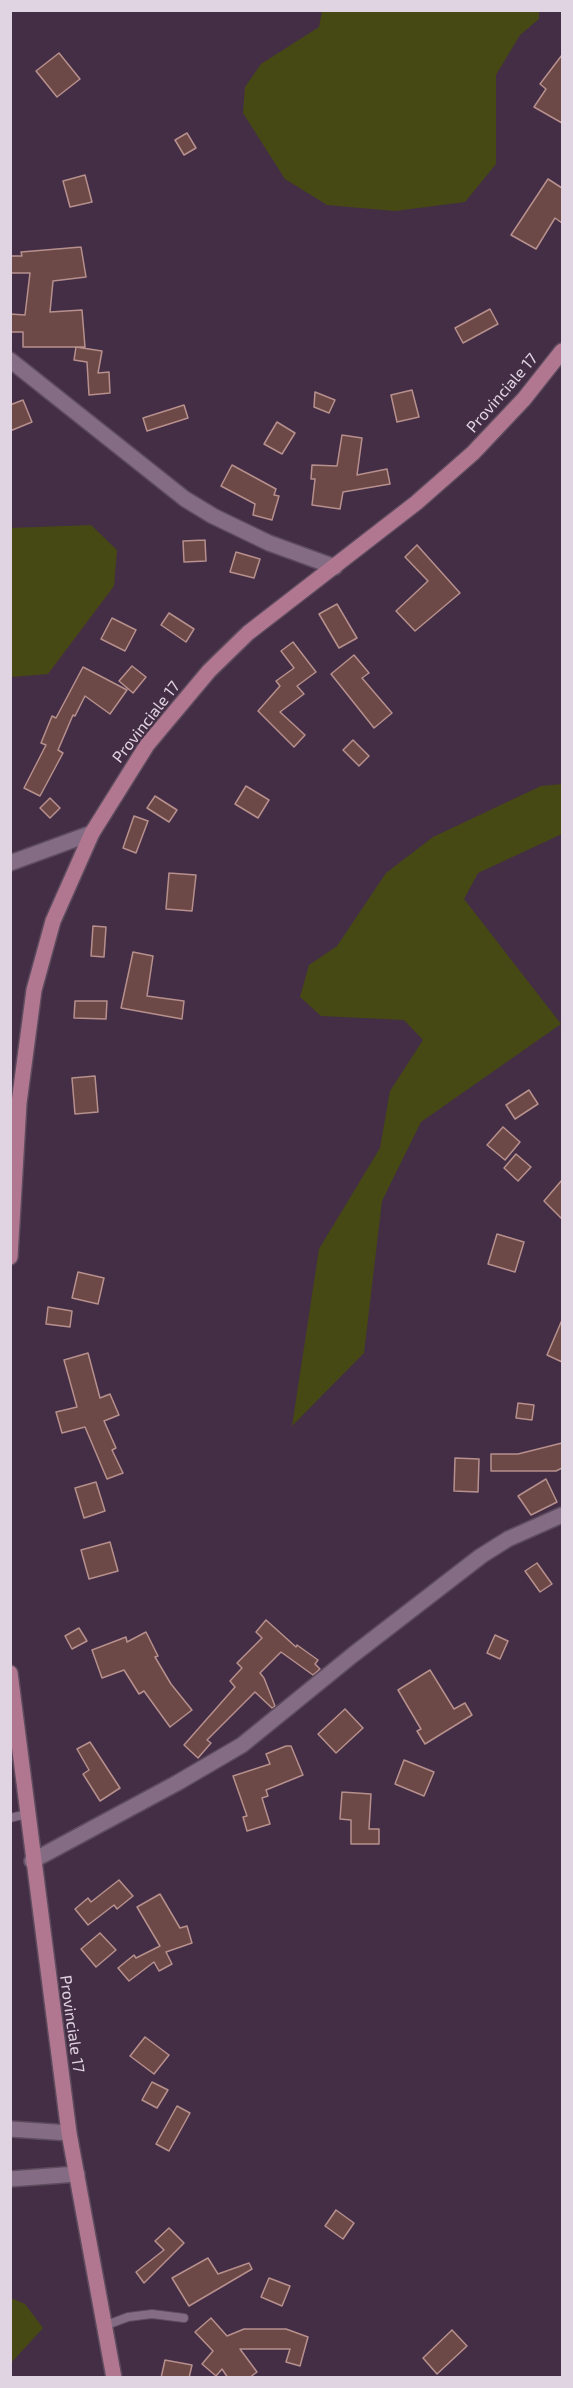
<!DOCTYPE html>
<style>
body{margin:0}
#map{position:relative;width:573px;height:2388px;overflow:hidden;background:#442e45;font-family:"Exo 2",sans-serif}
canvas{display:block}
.frame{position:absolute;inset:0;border:12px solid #e1d4e2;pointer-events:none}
</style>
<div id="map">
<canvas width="573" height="2388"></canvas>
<div class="frame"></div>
</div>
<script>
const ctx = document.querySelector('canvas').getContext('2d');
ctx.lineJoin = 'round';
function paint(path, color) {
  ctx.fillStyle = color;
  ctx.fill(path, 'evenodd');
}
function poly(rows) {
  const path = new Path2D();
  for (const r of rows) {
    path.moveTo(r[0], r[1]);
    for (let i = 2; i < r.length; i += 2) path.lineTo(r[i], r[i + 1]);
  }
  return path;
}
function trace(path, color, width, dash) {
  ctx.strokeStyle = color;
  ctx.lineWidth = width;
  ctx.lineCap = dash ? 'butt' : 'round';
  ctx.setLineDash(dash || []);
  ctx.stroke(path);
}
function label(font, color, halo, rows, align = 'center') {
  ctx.font = font + ' "Exo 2",sans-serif';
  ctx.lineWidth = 4.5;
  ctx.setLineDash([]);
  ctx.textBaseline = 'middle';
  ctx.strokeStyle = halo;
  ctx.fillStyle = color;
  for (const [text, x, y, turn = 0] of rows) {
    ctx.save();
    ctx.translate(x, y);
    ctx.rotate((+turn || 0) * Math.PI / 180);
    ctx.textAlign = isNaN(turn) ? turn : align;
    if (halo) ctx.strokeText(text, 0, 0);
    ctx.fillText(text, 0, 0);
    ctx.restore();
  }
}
const green = poly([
 [322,11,539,11,539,19,520,35,496,75,496,164,465,202,395,211,327,205,285,179,243,113,245,87,261,64,319,27],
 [91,525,117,550,114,586,48,674,11,677,11,528],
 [562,784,562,834,478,873,464,899,561,1024,421,1122,382,1201,364,1353,292,1426,319,1249,380,1148,390,1091,423,1040,404,1020,321,1016,300,997,309,965,337,946,386,873,433,837,541,786],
 [11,2298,25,2304,43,2328,11,2363]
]);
const building = poly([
 [59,53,80,79,57,97,36,71,59,53],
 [562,55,562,123,534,107,546,89,540,84,562,55],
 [187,133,196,148,184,155,175,140,187,133],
 [85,175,92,202,70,207,63,181,85,175],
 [548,179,562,188,562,223,555,218,536,249,511,235,548,179],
 [81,247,86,277,53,281,50,312,82,310,85,347,23,347,23,332,10,332,10,314,25,315,30,273,10,273,10,256,22,256,21,252,81,247],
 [490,309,498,324,463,343,455,328,490,309],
 [76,347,102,351,98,373,109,372,110,393,89,395,87,362,74,360,76,347],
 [412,390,419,417,397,422,391,395,412,390],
 [315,392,335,400,329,413,314,407,315,392],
 [23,400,32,422,10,431,10,405,23,400],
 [184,405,188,418,147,431,143,418,184,405],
 [277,422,295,433,282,454,264,444,277,422],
 [342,435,362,438,357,475,387,469,390,484,343,492,340,509,312,505,315,479,311,479,312,465,337,466,342,435],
 [232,465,276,489,274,495,279,496,272,520,253,515,255,504,221,486,232,465],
 [205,540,206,561,184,562,183,541,205,540],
 [417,545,460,593,415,631,396,611,428,581,405,557,417,545],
 [236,552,260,559,254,578,230,572,236,552],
 [337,604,357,638,339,648,319,614,337,604],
 [169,613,194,629,186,642,161,625,169,613],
 [112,618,136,630,125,651,101,639,112,618],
 [293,642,316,672,297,686,304,694,280,712,305,735,294,747,258,711,280,686,276,681,294,668,281,651,293,642],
 [354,655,369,673,362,678,392,713,374,728,331,674,354,655],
 [132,666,146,677,133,693,119,681,132,666],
 [83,667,127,690,110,714,85,696,75,716,73,715,58,750,63,753,40,796,24,788,46,745,41,743,52,716,56,718,83,667],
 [353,740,369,756,359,766,343,750,353,740],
 [246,786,269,800,258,818,235,804,246,786],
 [155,796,177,810,169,822,147,808,155,796],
 [50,798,60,808,50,818,40,808,50,798],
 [134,816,148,821,136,853,123,848,134,816],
 [169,873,196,875,192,911,166,909,169,873],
 [93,926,106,927,104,957,91,956,93,926],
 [133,952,153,956,147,996,184,1001,182,1019,121,1008,133,952],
 [75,1001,107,1001,106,1019,74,1018,75,1001],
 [95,1076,98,1112,75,1114,72,1078,95,1076],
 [529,1090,538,1104,515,1119,506,1105,529,1090],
 [503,1127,520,1142,505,1160,487,1145,503,1127],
 [516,1154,531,1167,518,1181,504,1168,516,1154],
 [562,1180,562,1219,544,1201,562,1180],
 [497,1234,524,1242,515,1272,488,1264,497,1234],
 [78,1272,104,1278,98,1304,72,1298,78,1272],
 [48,1307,72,1311,70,1327,46,1324,48,1307],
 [562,1320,562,1362,547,1355,562,1320],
 [88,1353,100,1398,110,1394,119,1415,104,1421,116,1448,112,1450,123,1473,107,1479,85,1427,62,1433,56,1412,77,1407,64,1360,88,1353],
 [518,1403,534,1405,532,1420,516,1418,518,1403],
 [562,1443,562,1468,556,1471,491,1471,491,1454,518,1454,562,1443],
 [455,1458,479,1459,478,1492,454,1491,455,1458],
 [546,1479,557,1502,531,1515,518,1496,546,1479],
 [96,1482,105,1511,84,1518,75,1488,96,1482],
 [110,1542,118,1571,89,1579,81,1550,110,1542],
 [537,1563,552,1584,540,1592,525,1571,537,1563],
 [266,1620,296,1647,297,1645,318,1660,315,1664,320,1669,313,1675,281,1652,260,1673,264,1678,275,1706,272,1708,255,1692,207,1740,211,1743,198,1758,184,1745,235,1687,230,1681,242,1668,237,1663,262,1638,256,1632,266,1620],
 [79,1628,87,1641,72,1649,65,1636,79,1628],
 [146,1632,158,1656,155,1657,171,1684,192,1710,170,1727,144,1691,139,1694,124,1670,102,1678,92,1650,126,1637,127,1642,146,1632],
 [495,1635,508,1641,500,1659,487,1653,495,1635],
 [430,1670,454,1709,465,1703,472,1715,425,1744,417,1731,421,1729,398,1690,430,1670],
 [345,1709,363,1728,336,1753,318,1734,345,1709],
 [90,1742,120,1788,100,1801,83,1774,89,1770,77,1749,90,1742],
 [286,1746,291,1746,303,1775,266,1790,268,1796,262,1798,270,1824,247,1831,243,1817,247,1816,233,1776,270,1764,266,1754,286,1746],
 [404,1760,434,1772,424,1796,395,1784,404,1760],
 [342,1792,371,1794,369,1829,379,1829,379,1844,351,1844,351,1820,340,1819,342,1792],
 [119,1880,133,1896,117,1909,114,1905,88,1925,75,1909,88,1898,91,1902,119,1880],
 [160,1894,180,1928,187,1926,192,1943,166,1952,172,1964,159,1971,154,1962,129,1981,118,1968,134,1955,136,1958,160,1946,137,1907,160,1894],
 [100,1933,116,1950,96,1967,81,1949,100,1933],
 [145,2037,169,2055,154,2074,130,2056,145,2037],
 [152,2082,168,2090,157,2108,142,2100,152,2082],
 [177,2106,190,2113,169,2151,156,2144,177,2106],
 [336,2210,354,2223,343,2239,325,2226,336,2210],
 [169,2228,184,2243,144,2283,136,2272,164,2250,155,2241,169,2228],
 [208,2258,218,2274,249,2263,252,2269,189,2306,172,2278,208,2258],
 [269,2278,290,2286,282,2306,261,2297,269,2278],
 [211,2318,227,2336,244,2329,286,2329,308,2337,300,2366,286,2362,290,2349,240,2349,257,2372,249,2378,228,2378,222,2369,216,2376,202,2364,213,2351,195,2332,211,2318],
 [452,2330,467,2346,437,2374,423,2358,452,2330],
 [165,2360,192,2365,189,2378,161,2378,165,2360]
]);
const service = poly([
 [10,1818,27,1814],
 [104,2326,128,2317,152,2314,184,2318]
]);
const minor = poly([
 [10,360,185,499,213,516,269,543,335,567],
 [10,863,92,833],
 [32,1861,177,1783,242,1745,354,1654,481,1556,508,1539,562,1515],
 [10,2129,69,2133],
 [10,2179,77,2174]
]);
const primary = poly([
 [10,1257,19,1103,34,990,53,921,92,833,147,745,209,671,248,633,416,503,473,453,524,399,562,351],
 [10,1673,69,2133,114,2378]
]);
const streetNames = [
 ["Provinciale 17",502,393,-49],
 ["Provinciale 17",146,722,-52],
 ["Provinciale 17",72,2024,82]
];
paint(green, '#464914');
paint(building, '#6c4947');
trace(building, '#b7908d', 1.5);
trace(service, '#5d4b5e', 10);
trace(minor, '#5d4b5e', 18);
trace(primary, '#5d4b5e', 18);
trace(service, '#846c85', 8);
trace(minor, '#846c85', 15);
trace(primary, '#b17790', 15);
label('16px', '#e1d4e2', '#442e45', streetNames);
</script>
